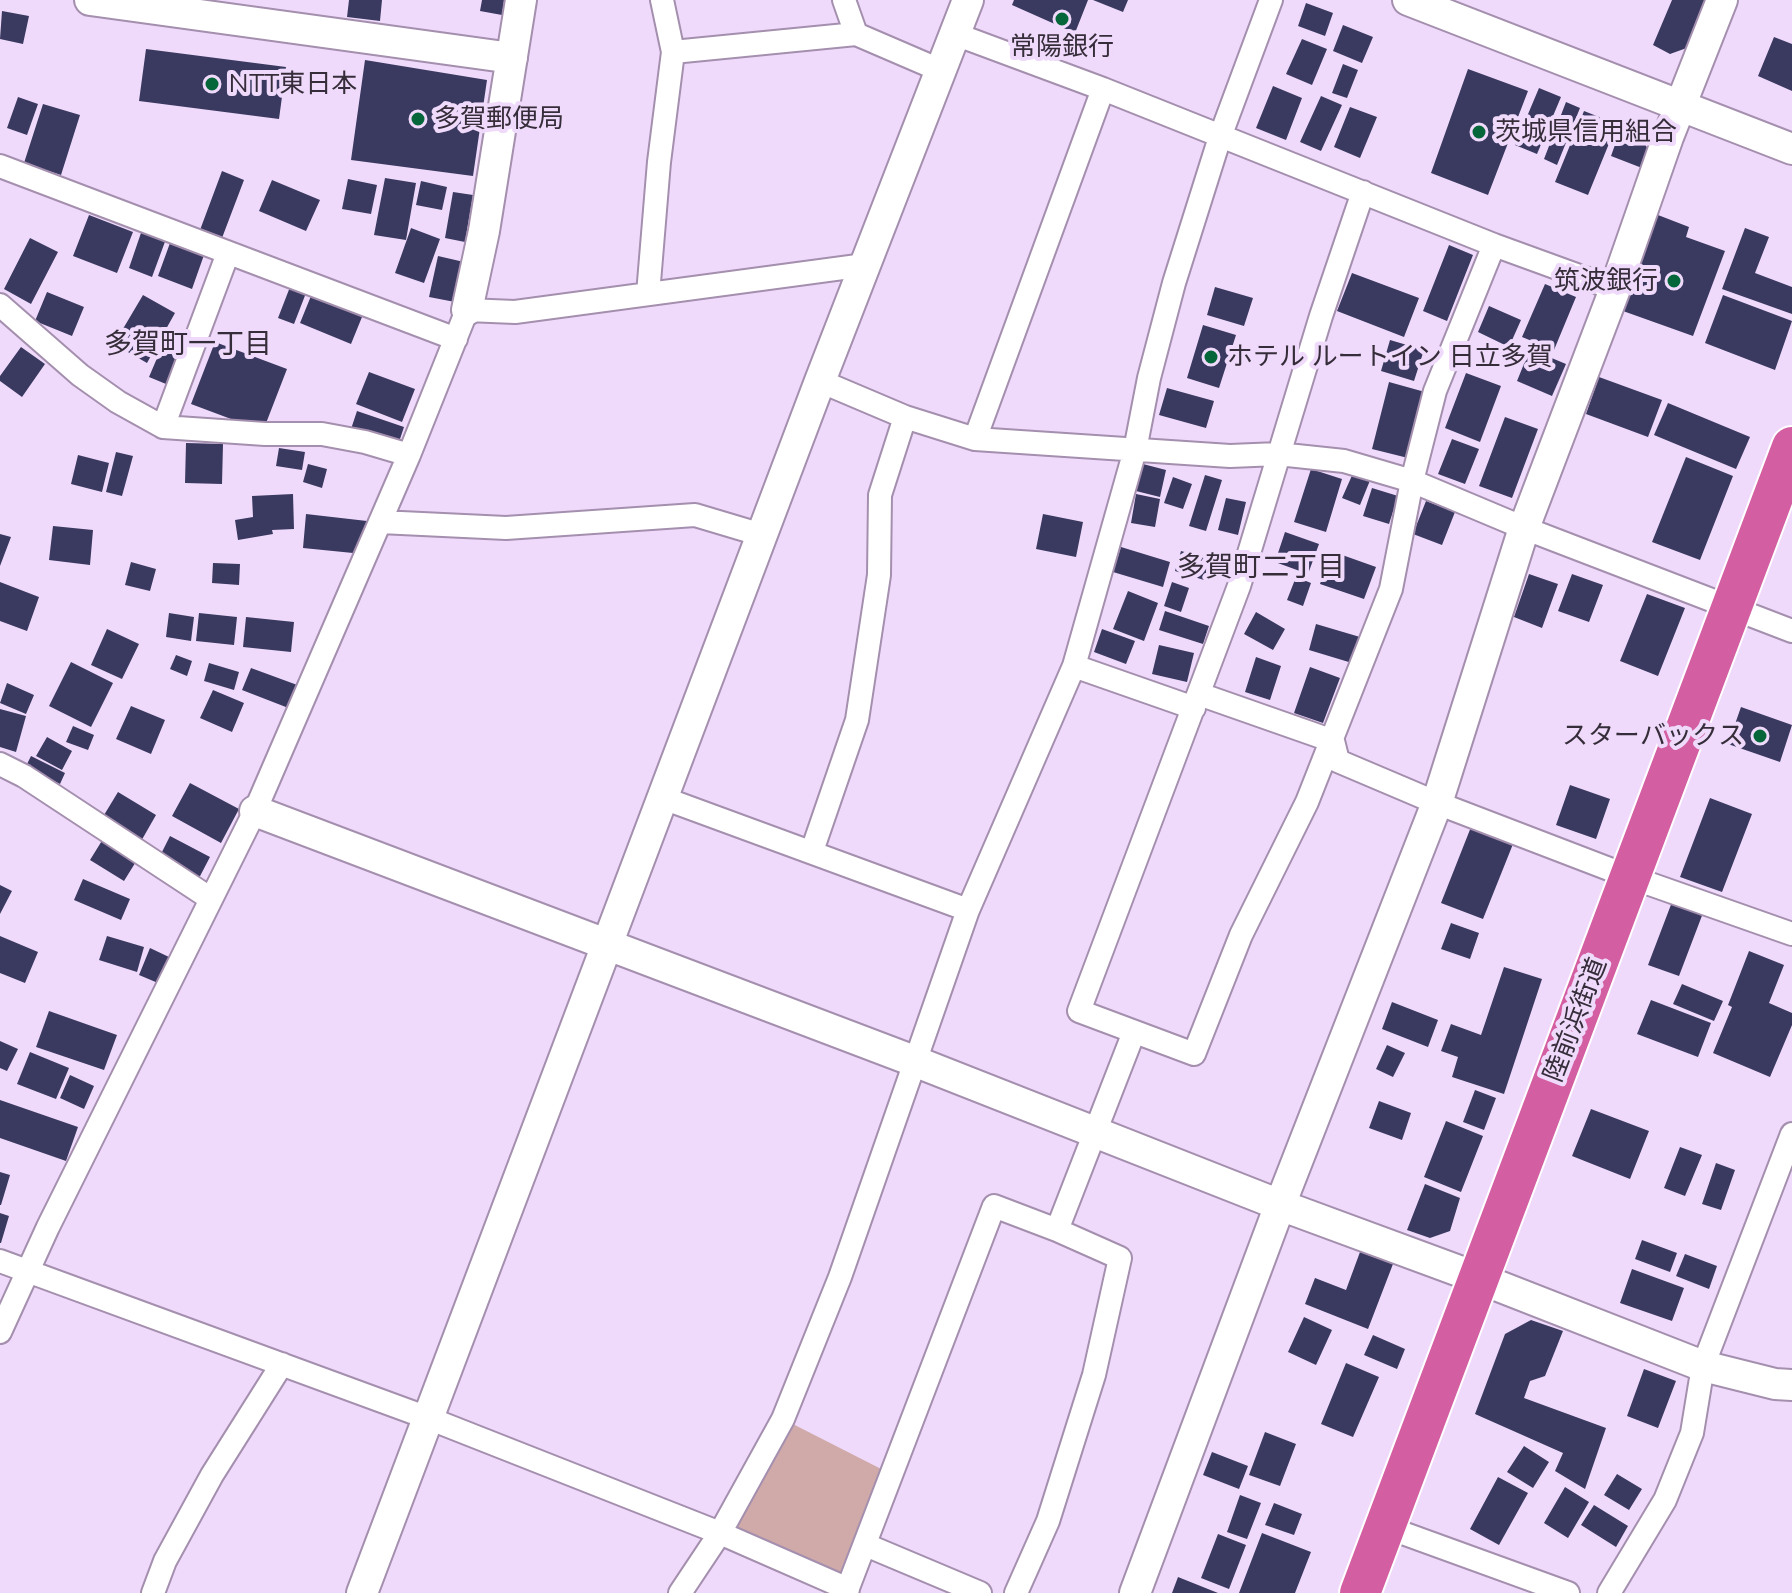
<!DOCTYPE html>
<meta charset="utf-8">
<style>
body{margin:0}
canvas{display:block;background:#f0dafb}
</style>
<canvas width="1792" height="1593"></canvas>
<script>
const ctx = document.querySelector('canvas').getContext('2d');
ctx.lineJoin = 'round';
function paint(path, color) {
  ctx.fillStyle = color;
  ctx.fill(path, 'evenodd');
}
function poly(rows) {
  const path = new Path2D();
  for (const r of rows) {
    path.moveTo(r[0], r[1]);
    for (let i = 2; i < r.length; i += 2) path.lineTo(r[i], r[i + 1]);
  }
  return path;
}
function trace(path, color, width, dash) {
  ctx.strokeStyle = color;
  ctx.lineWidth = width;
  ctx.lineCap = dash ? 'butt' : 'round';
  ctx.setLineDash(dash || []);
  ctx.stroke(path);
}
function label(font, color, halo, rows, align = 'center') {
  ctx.font = font + ' Montserrat,"Noto Sans JP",sans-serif';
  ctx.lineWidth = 8;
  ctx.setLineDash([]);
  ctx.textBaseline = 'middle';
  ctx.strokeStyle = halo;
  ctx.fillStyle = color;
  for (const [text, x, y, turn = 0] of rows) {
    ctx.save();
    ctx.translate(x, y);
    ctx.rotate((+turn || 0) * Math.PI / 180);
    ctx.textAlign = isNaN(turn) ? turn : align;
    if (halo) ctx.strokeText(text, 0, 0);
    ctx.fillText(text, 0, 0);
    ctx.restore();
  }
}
const green = poly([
 [783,1419,893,1475,848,1589,720,1533]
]);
const building = poly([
 [349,0,382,0,380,21,347,17],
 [482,0,504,0,502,15,480,11],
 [1014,0,1088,0,1075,33,1012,5],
 [1093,0,1128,0,1123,12],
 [1672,0,1711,0,1695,45,1670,54,1653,45],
 [1306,3,1333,13,1325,36,1298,26],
 [2,11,29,16,23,44,0,39],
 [1343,25,1373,37,1362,63,1333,51],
 [1774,37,1792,44,1792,91,1758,76],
 [1302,39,1327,49,1312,85,1286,74],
 [146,49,286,67,279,119,139,101],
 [365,60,487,80,473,176,351,160],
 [1343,64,1358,70,1347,98,1332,93],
 [1468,69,1528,91,1488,195,1431,173],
 [1273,86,1302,98,1286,140,1256,128],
 [1539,88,1561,97,1537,154,1515,145],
 [1321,96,1342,105,1321,151,1300,142],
 [18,97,38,104,27,135,7,128],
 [1566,102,1580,108,1557,165,1544,159],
 [43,104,80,115,61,175,24,163],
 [1350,107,1377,117,1360,158,1334,147],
 [1584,111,1617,124,1588,195,1555,182],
 [1622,125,1639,131,1648,150,1642,168,1611,156],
 [222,171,244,180,222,238,200,230],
 [385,178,416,183,406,240,374,235],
 [348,179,377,185,371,214,342,209],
 [272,180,320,200,306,231,259,211],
 [421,181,447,187,442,210,416,205],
 [453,192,473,195,465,242,445,238],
 [89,215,133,232,117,273,73,256],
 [1658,215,1689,227,1686,237,1725,251,1693,336,1623,311],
 [411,228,440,239,424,283,395,273],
 [1745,228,1769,237,1755,273,1792,287,1792,314,1722,289],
 [142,230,166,239,152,277,129,268],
 [30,238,58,252,31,304,4,289],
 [170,243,204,255,192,289,158,276],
 [1449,245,1473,255,1447,321,1423,311],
 [438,256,464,262,455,302,429,297],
 [1352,273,1419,298,1404,337,1337,311],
 [1545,284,1576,297,1554,350,1522,337],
 [290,287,306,293,294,324,278,318],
 [1215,287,1253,298,1244,326,1207,315],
 [47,292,84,307,72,336,35,321],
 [143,295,175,313,147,363,114,344],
 [1723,295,1792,321,1775,370,1705,343],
 [311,296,362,317,351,344,300,323],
 [1489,306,1521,320,1509,347,1478,332],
 [1203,325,1236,335,1219,388,1187,378],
 [169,330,186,337,166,384,149,377],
 [1390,340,1424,350,1414,381,1381,371],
 [215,342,287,369,263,431,191,404],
 [21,347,45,364,22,397,0,381,0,376],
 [1530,349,1566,364,1552,396,1517,381],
 [369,372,415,389,402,422,356,404],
 [1466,373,1501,386,1480,442,1445,428],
 [1599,377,1662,400,1648,437,1586,414],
 [1389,382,1425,392,1408,458,1372,449],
 [1167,388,1214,401,1206,428,1159,415],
 [1668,403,1750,437,1736,469,1654,435],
 [357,411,404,427,398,445,351,429],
 [1505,417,1538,429,1512,498,1479,486],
 [1452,439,1479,449,1465,484,1438,474],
 [186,443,223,444,222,484,185,483],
 [279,448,305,452,302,470,276,466],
 [116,452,133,456,122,496,106,492],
 [78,455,109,463,102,492,71,484],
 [1686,457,1733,476,1700,560,1652,542],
 [308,464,327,469,322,488,303,482],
 [1143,464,1166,470,1160,497,1136,491],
 [1311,469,1342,479,1326,532,1294,522],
 [1354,471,1371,478,1360,505,1342,498],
 [1205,475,1222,480,1206,531,1189,526],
 [1173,477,1192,484,1183,509,1164,503],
 [1372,488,1398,496,1389,524,1363,516],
 [293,494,294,529,272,530,273,534,238,540,235,520,253,517,252,496],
 [1136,494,1160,499,1155,527,1131,523],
 [1226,498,1246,502,1238,535,1218,530],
 [1426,501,1455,512,1442,545,1413,534],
 [306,514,367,521,363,554,303,548],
 [1043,514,1083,522,1076,557,1036,549],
 [53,526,93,530,90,565,49,560],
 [1285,532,1319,544,1308,574,1275,562],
 [0,534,11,537,0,566],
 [1121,547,1170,562,1163,587,1113,572],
 [1181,551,1210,559,1204,580,1175,571],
 [1331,551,1376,567,1364,599,1320,584],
 [131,562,156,569,150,591,125,585],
 [213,563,240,564,239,585,212,583],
 [1529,574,1558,584,1542,628,1514,617],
 [1572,574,1603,585,1589,622,1558,611],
 [1296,577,1311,583,1303,606,1287,600],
 [0,582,39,597,27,631,0,621],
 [1172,582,1189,588,1181,612,1164,606],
 [1128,591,1158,603,1144,641,1113,629],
 [1647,594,1685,608,1658,676,1620,661],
 [1165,611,1209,626,1203,644,1159,630],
 [1256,612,1285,629,1273,650,1244,634],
 [169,613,194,617,191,641,166,637],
 [199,613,237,617,234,645,196,641],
 [246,617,294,622,291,652,243,647],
 [1316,624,1360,637,1352,663,1309,650],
 [107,629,139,644,122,679,91,665],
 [1102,629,1135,641,1126,664,1094,652],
 [1159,645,1194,653,1187,682,1152,674],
 [176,655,192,661,187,676,170,669],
 [1256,657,1281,666,1270,700,1245,692],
 [71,662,113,683,91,727,49,706],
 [209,663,239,672,234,690,204,681],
 [1310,667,1340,678,1323,723,1294,713],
 [251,668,300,686,291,709,242,690],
 [7,683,34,695,26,714,0,703],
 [213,690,244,703,232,732,200,718],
 [131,706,165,720,151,754,116,739],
 [1741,707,1792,725,1780,762,1728,744],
 [0,709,26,716,16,752,0,747],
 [73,726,94,735,88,750,66,742],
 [47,737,72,751,62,770,36,756],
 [31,756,65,773,60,784,26,766],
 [190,783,239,809,221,843,172,816],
 [1570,785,1610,799,1596,839,1556,825],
 [118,792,156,815,140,843,101,820],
 [1710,798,1752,814,1722,892,1680,877],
 [1471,827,1513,844,1483,919,1441,903],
 [170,836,210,857,198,880,158,860],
 [103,839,137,860,124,881,90,860],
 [83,879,130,899,121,920,74,900],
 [0,885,12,891,0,914],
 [1672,902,1703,913,1679,976,1648,965],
 [1451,923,1479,933,1470,959,1441,949],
 [0,936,38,952,25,983,0,973],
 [107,936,144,947,137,972,99,960],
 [150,948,169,957,158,983,139,975],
 [1749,951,1784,965,1769,1003,1792,1013,1792,1025,1770,1077,1713,1053,1732,1007,1728,1005],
 [1504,967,1542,979,1504,1094,1452,1077,1458,1057,1441,1051,1451,1024,1481,1035],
 [1682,984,1723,1001,1714,1021,1673,1004],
 [1651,1000,1711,1023,1698,1057,1637,1034],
 [1392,1002,1438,1020,1428,1047,1382,1029],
 [49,1011,117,1035,104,1070,36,1047],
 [0,1041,18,1049,7,1071,0,1068],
 [1387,1045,1405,1053,1393,1077,1376,1069],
 [30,1052,69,1068,56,1099,17,1084],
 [70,1075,94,1086,84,1109,60,1098],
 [1475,1090,1496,1098,1484,1130,1463,1122],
 [0,1100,78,1127,66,1161,0,1138],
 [1379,1101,1411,1113,1402,1140,1369,1128],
 [1591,1109,1649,1131,1630,1179,1572,1156],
 [1446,1121,1483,1136,1461,1192,1424,1177],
 [1680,1147,1702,1155,1685,1196,1664,1188],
 [1716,1163,1735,1170,1721,1210,1702,1204],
 [0,1172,10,1175,1,1205,0,1205],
 [1425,1184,1460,1198,1450,1231,1430,1238,1407,1230],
 [0,1213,9,1216,1,1243,0,1243],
 [1642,1240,1677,1253,1670,1272,1635,1259],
 [1360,1252,1393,1264,1368,1329,1305,1304,1315,1278,1346,1290],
 [1685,1254,1717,1266,1709,1289,1676,1276],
 [1632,1269,1684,1288,1672,1321,1620,1303],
 [1304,1317,1332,1330,1316,1365,1288,1352],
 [1531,1320,1563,1331,1545,1376,1530,1381,1524,1398,1606,1428,1585,1489,1555,1471,1563,1453,1475,1414,1505,1334],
 [1373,1335,1405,1349,1397,1369,1364,1355],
 [1346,1363,1379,1377,1353,1437,1321,1424],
 [1644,1369,1676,1381,1658,1428,1627,1416],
 [1265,1432,1296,1444,1280,1486,1249,1475],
 [1524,1446,1549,1462,1533,1488,1507,1472],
 [1212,1452,1248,1466,1239,1489,1203,1475],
 [1617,1474,1642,1489,1629,1510,1604,1495],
 [1498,1477,1528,1493,1499,1545,1470,1529],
 [1565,1487,1589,1502,1568,1538,1544,1523],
 [1240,1495,1261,1503,1247,1539,1227,1532],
 [1274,1503,1302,1514,1294,1535,1265,1525],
 [1594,1505,1628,1526,1616,1547,1581,1525],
 [1262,1533,1311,1552,1295,1593,1239,1593],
 [1218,1534,1246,1545,1229,1589,1201,1578],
 [1178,1577,1218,1593,1172,1593]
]);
const street = poly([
 [844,0,856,34,942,71],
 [955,34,1103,89,1494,245,1615,289],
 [673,52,856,34],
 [0,166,456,339],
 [1363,192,1321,316,1239,586,1079,1011,1194,1054,1241,935,1307,802,1391,589,1412,481,1435,391,1494,245],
 [648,294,659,162,673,52,662,0],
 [0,305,80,375,118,402,163,427,265,434,322,434,365,442,409,455],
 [820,381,905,417,975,439,1230,456,1278,454,1344,461,1412,481,1524,528,1792,631],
 [163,427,228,253],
 [975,439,1103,89],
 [380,522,506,528,695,515,762,535],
 [1074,666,1194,708],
 [1199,694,1333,741,1338,761,1437,803,1630,877,1792,934],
 [0,764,24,776,211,899],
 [663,798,968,910],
 [812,851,857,720,879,575,880,495,905,417],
 [0,1261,428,1418,720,1533,848,1589],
 [0,1332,48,1227,255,811,409,455,467,310,515,312,865,265],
 [1386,1527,1568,1593],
 [866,1545,980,1593],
 [153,1593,165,1561,212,1475,282,1364],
 [680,1593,720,1533,783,1419,840,1277,968,910,1074,666,1135,450,1149,378,1174,283,1220,137,1271,0],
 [846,1593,994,1206,1057,1230],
 [1016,1593,1048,1521,1094,1375,1120,1258,1057,1230,1134,1032],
 [1609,1593,1665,1500,1692,1433,1703,1366,1792,1134]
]);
const secondary = poly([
 [90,0,512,58],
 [1408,0,1792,149],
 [467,310,484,231,521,0],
 [255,811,914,1061,1280,1205,1478,1278,1703,1366,1775,1384,1792,1385],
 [362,1593,820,381,968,0],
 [1135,1593,1280,1205,1437,803,1524,528,1615,289,1668,137,1722,0]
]);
const highway = poly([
 [1360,1593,1792,447]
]);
const markers = [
 [1062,19,8,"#05663a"],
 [212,84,8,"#05663a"],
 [418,119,8,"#05663a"],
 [1479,132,8,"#05663a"],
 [1674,281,8,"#05663a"],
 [1211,357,8,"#05663a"],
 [1760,736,8,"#05663a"]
];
const poiNames = [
 ["常陽銀行",1062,47,"center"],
 ["NTT東日本",228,84],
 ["多賀郵便局",434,119],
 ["茨城県信用組合",1495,132],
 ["筑波銀行",1658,281,"right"],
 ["ホテル ルートイン 日立多賀",1227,357],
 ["スターバックス",1744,736,"right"]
];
const streetNames = [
 ["陸前浜街道",1576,1020,-69]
];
const neighbourhoodNames = [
 ["多賀町一丁目",188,345],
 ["多賀町二丁目",1261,568]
];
paint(green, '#d0aaa9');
paint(building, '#3a3a60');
trace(street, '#a48fae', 26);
trace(secondary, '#a48fae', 34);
trace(highway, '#fff', 44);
trace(street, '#fff', 22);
trace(secondary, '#fff', 30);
trace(highway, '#d35ea2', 40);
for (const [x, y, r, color] of markers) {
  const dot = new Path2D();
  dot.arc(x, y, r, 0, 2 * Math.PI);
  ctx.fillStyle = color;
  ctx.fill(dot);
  trace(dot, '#f0dafb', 3);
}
label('26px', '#352d39', '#f0dafb', poiNames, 'left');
label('26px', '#352d39', '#f0dafb', streetNames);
label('28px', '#352d39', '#f0dafb', neighbourhoodNames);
</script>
